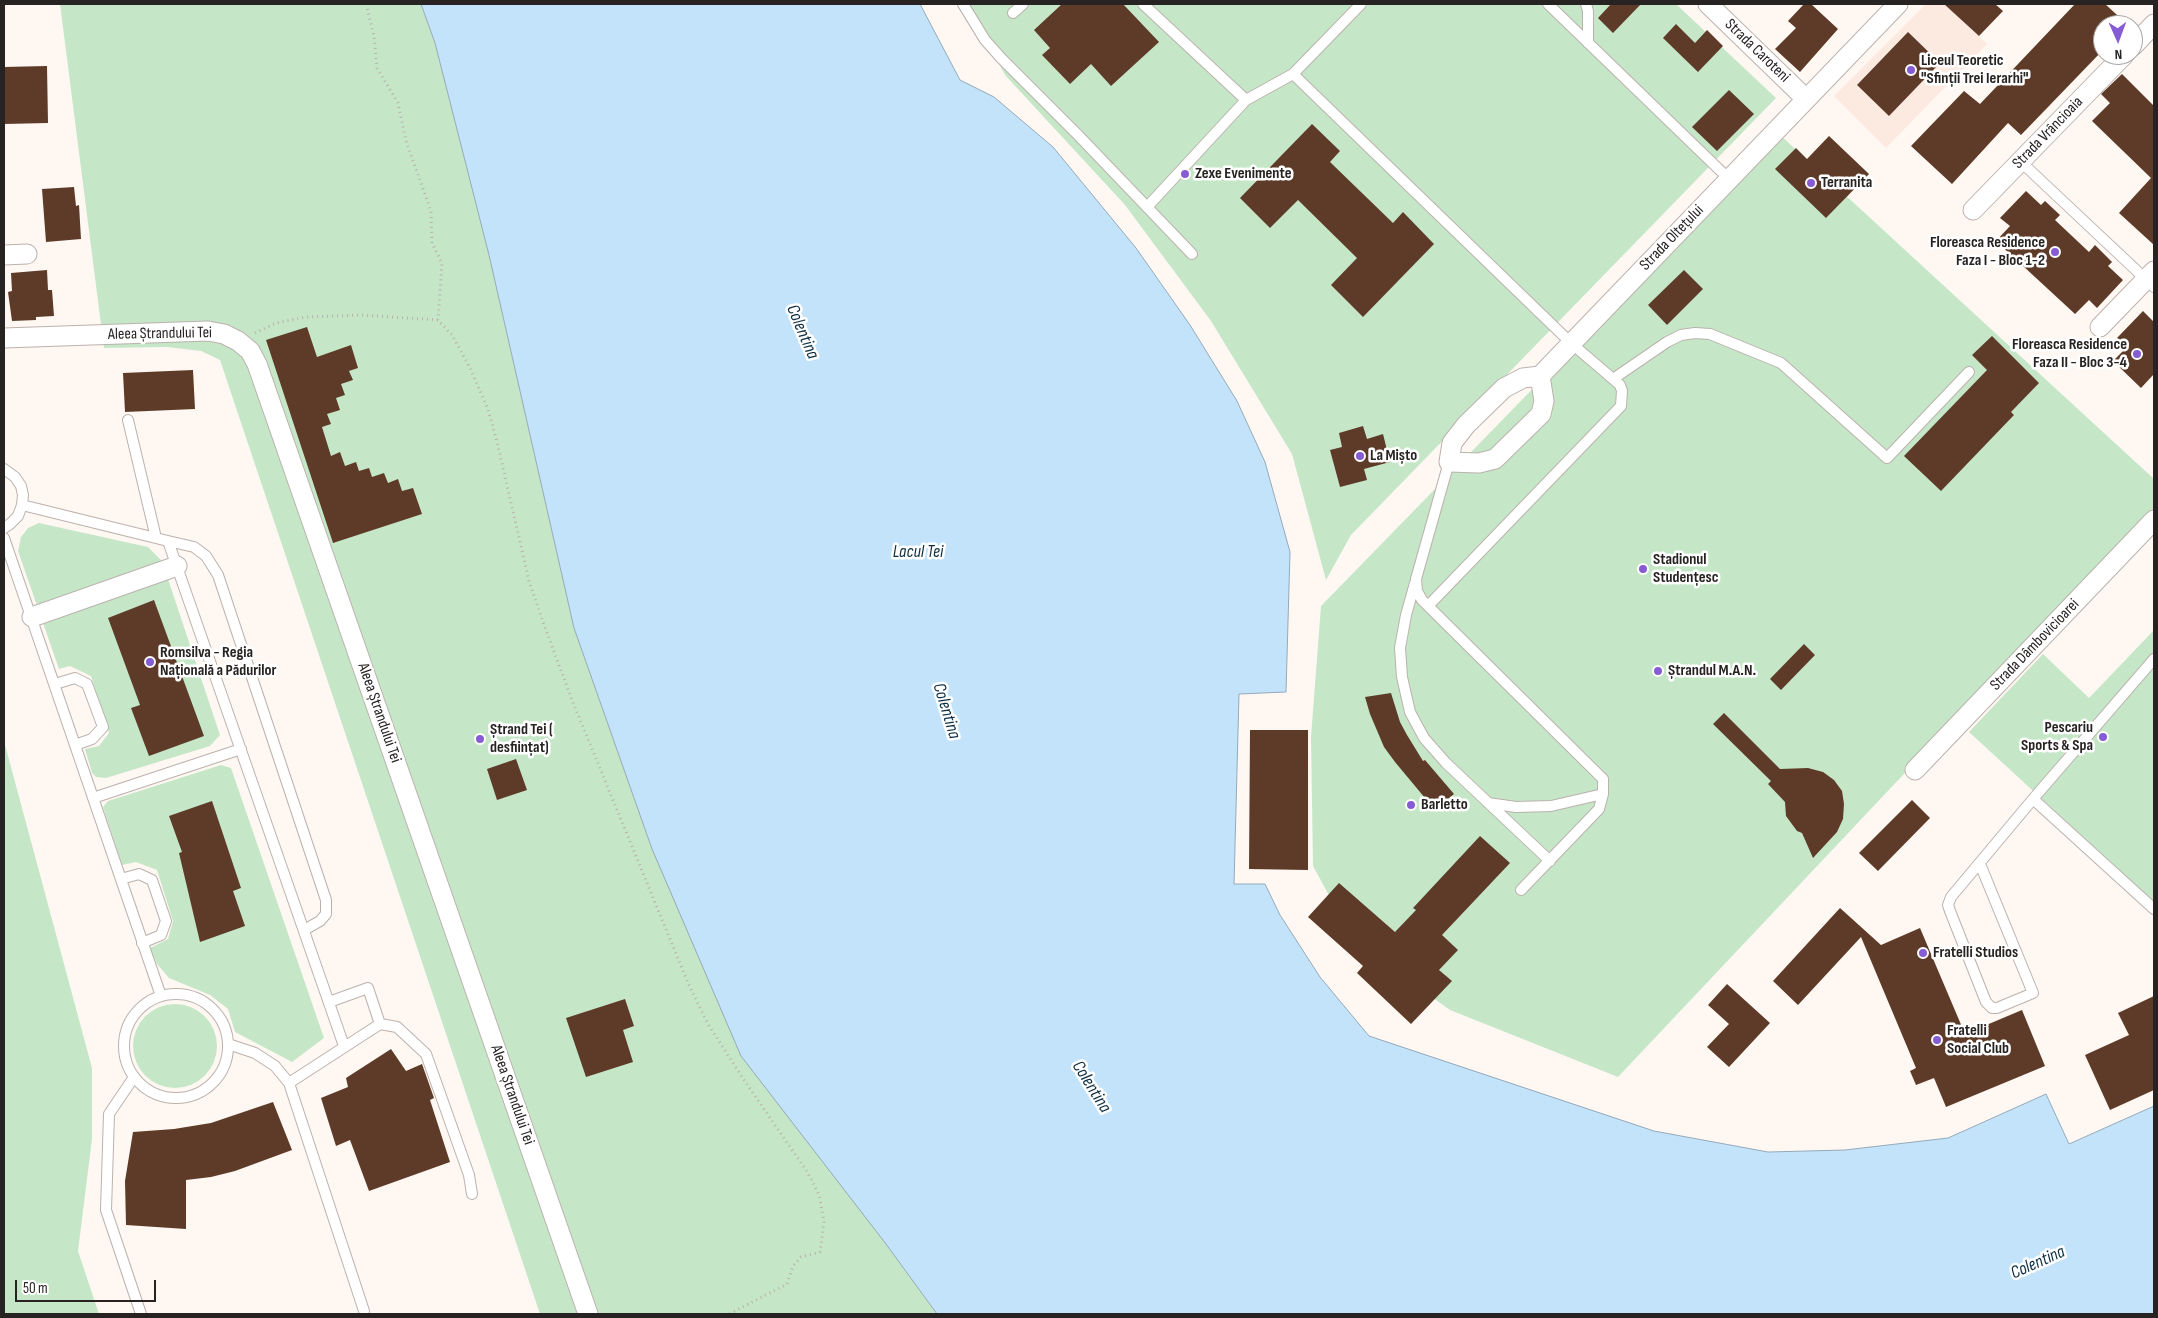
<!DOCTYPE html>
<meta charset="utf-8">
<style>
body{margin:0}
#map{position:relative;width:2158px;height:1318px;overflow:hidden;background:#fff7f2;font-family:"Sofia Sans Condensed",sans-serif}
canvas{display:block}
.frame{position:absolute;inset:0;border:5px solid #272322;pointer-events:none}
.north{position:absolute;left:2093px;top:15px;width:50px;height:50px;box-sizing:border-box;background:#fff;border:1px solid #a9a7a7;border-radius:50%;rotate:178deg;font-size:14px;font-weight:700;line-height:20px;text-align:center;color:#272322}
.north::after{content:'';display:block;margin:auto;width:18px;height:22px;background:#865cd5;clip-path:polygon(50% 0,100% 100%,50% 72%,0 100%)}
.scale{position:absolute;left:15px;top:1280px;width:141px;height:22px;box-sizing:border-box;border:2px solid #272322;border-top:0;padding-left:6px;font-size:15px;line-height:18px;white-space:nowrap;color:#272322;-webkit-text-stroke:4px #fff;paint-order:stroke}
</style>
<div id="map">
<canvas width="2158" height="1318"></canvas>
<div class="frame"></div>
<div class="north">N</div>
<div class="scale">50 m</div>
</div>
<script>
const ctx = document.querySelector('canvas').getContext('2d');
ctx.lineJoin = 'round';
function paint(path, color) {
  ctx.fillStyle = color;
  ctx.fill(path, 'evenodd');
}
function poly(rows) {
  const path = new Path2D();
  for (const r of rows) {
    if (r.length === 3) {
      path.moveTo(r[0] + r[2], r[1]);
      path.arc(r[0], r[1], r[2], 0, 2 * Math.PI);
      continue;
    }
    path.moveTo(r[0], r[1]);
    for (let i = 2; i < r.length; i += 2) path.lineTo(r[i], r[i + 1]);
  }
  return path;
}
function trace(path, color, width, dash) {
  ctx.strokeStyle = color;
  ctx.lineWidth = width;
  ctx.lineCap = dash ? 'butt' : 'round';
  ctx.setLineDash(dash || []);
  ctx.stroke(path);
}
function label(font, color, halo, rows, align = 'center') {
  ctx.font = font + ' "Sofia Sans Condensed",sans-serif';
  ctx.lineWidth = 5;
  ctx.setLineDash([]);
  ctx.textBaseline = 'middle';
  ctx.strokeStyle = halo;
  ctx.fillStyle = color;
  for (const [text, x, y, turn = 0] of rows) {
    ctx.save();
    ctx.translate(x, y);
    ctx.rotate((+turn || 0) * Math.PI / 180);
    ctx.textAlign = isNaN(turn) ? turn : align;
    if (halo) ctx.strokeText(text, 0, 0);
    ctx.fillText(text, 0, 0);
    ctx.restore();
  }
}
const built = poly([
 [1926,4,1944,4,1987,44,1886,148,1834,96]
]);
const green = poly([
 [60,4,421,4,435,43,489,255,574,628,652,849,886,1244,937,1314,540,1314,220,360,201,351,167,347,104,348],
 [967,4,1676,4,1776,98,1351,535,1326,580,1292,454,1211,321,1125,205,1005,75],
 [1780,135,2154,479,2154,509,1618,1077,1450,1010,1408,980,1337,910,1313,866,1311,737,1321,606],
 [39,523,148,547,162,561,220,735,210,746,106,778,96,777,92,773,85,749,99,746,109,733,91,676,70,666,59,669,18,551,21,537,28,528],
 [2154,630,2154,902,1969,732,2043,654,2089,698],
 [4,741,92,1068,92,1139,78,1251,99,1314,4,1314],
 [221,765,231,768,324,1038,292,1062,235,1032,228,1009,210,995,169,978,157,964,150,948,168,939,173,921,157,870,136,862,122,865,103,807,108,801],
 [175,1046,42]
]);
const water = poly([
 [421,4,920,4,960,80,994,97,1053,147,1136,248,1190,325,1237,401,1265,462,1290,552,1286,692,1239,694,1234,884,1265,884,1280,915,1320,977,1369,1036,1654,1131,1768,1152,1845,1150,1948,1138,2046,1094,2069,1144,2154,1106,2154,1314,937,1314,886,1244,741,1056,652,849,574,628,489,255,435,43,421,4]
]);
const building = poly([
 [1062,4,1123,4,1159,42,1111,86,1091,64,1070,84,1042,55,1050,48,1034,30],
 [1611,4,1641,4,1613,33,1598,18],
 [1804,4,1811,4,1838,29,1800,72,1775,49,1796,28,1788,21],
 [1944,4,1995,4,2003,11,1979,36],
 [2075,4,2105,4,2128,25,2103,25,2103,50,2021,135,2008,123,1952,184,1911,146,1964,91,1980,104],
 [1676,24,1695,43,1707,30,1723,46,1698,72,1663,38],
 [1908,32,1940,63,1889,116,1857,85],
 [47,66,48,123,4,124,4,67],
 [2122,74,2154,106,2154,245,2119,213,2151,178,2092,121,2110,103,2101,94],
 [1729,90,1754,114,1717,151,1692,127],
 [1312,124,1340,151,1330,162,1393,223,1403,212,1434,244,1363,317,1331,285,1357,258,1298,200,1270,228,1240,198],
 [1829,136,1869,174,1826,218,1775,169,1796,148,1807,159],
 [74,187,76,206,79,205,81,239,46,242,42,189],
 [2026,191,2041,205,2045,201,2060,215,2055,220,2089,252,2095,245,2112,262,2108,266,2123,280,2097,308,2089,300,2075,314,1996,241,2010,226,2000,218],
 [47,270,48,290,52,290,54,316,36,317,36,320,12,321,8,292,12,291,11,273],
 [1684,270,1703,289,1667,325,1648,305],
 [2143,311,2154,322,2154,374,2141,388,2113,361,2127,347,2117,338],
 [307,327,317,357,351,345,358,368,349,371,353,380,341,384,345,395,336,398,340,410,327,414,331,424,322,427,331,456,340,452,345,466,356,462,359,471,369,468,372,477,384,473,388,483,398,479,402,491,413,488,422,514,333,543,266,340],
 [1992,336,2039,383,2011,412,2014,415,1941,491,1904,456,1987,370,1972,355],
 [193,370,195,409,125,412,123,373],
 [1363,426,1367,439,1383,434,1390,462,1364,469,1367,480,1340,487,1330,450,1342,447,1339,433],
 [154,600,204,736,149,756,131,708,140,705,108,618],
 [1804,644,1815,655,1781,690,1770,679],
 [1391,693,1400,722,1407,735,1423,761,1425,760,1454,794,1435,810,1395,762,1384,747,1370,714,1365,697],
 [1724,713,1780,769,1808,768,1823,772,1834,780,1842,791,1844,804,1843,819,1837,832,1813,858,1802,833,1797,831,1786,816,1785,802,1768,784,1771,781,1713,724],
 [1250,730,1308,730,1308,870,1249,869],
 [516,759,527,790,497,800,487,769],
 [1912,800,1930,818,1878,871,1859,853],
 [212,801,241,888,233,891,245,926,200,942,179,853,182,852,169,816],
 [1480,836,1510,863,1442,935,1458,950,1439,970,1452,981,1411,1024,1357,973,1363,966,1308,917,1339,883,1395,932,1416,910,1413,908],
 [1840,908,1881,945,1920,928,1965,1034,2022,1010,2045,1066,1946,1107,1934,1078,1916,1085,1910,1071,1916,1068,1861,937,1798,1005,1773,981],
 [1727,984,1770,1023,1729,1067,1707,1047,1729,1024,1708,1005],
 [2154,996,2154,1090,2110,1110,2085,1055,2129,1035,2118,1013],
 [625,999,634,1026,623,1030,633,1062,586,1077,566,1018],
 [391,1049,406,1071,422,1064,434,1098,430,1100,450,1162,369,1191,350,1140,336,1146,321,1098,348,1087,346,1078],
 [273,1102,292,1150,235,1171,211,1177,186,1180,186,1229,126,1225,125,1181,133,1132,174,1129,211,1123]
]);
const path = poly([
 [366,4,374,36,377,68,398,103,406,141,431,211,432,243,442,263,438,320],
 [255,333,276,323,306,317,361,315,438,320,452,335,469,366,488,409,497,442,529,581,543,622,572,700,688,983,708,1024,742,1077,808,1173,819,1195,824,1222,820,1252,801,1257,793,1266,787,1284,729,1314]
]);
const lane = poly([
 [963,4,985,40,1001,58,1078,135,1192,254],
 [1143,4,1246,100],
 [1548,4,1729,179],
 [1586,4,1588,11,1588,43],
 [1013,13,1023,4],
 [1293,74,1571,343,1620,385,1622,391,1621,406,1428,606],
 [2020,161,2154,287],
 [1148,206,1246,100,1293,74,1361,4],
 [1613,379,1667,342,1681,335,1695,333,1710,334,1781,363,1887,458,1969,372],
 [128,420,156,538],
 [1449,462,1416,579,1417,591,1422,600,1603,779,1603,794,1599,809,1521,890],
 [4,469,15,477,21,486,23,495,22,505,18,516,10,524,4,528],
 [22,505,168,541,344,1046],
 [4,538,161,996],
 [168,541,194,547,206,556,218,575,326,900,326,914,320,921,304,930],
 [1415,583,1406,615,1400,648,1402,677,1410,712,1424,738,1446,763,1550,861],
 [55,684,75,678,87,684,103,727,92,739,75,745],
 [93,798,241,749],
 [2033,799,2154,909],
 [1488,803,1516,807,1551,806,1603,794],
 [1980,864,2033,993,1997,1008,1992,1008,1986,1002,1950,911,1948,905,1951,897,2033,799,2154,659],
 [121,879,139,874,152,880,166,921,161,935,142,943],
 [176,1046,52],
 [329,1002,368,988,380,1024],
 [228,1044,255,1053,275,1066,289,1083,364,1311],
 [134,1077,109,1114,106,1210,141,1314],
 [289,1083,380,1024,397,1027,426,1054,469,1175,472,1194]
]);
const street = poly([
 [1708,4,1806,99],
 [2133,46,2154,24],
 [1973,210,2124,55],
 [4,255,27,254],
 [2100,327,2154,271],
 [4,338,208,331,224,334,238,341,250,351,257,364,588,1314],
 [1540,376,1544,401,1541,414,1495,459,1479,463,1449,462,1452,443,1466,425,1504,388,1523,378,1540,376,1898,4],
 [32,617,177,566],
 [1915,770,2154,520]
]);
const markers = [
 [1911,70,5,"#865cd5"],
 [1185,174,5,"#865cd5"],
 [1811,183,5,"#865cd5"],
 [2055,252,5,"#865cd5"],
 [2137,354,5,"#865cd5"],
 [1360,456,5,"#865cd5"],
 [1643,569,5,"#865cd5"],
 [150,662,5,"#865cd5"],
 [1658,671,5,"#865cd5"],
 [2103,737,5,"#865cd5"],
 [480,739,5,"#865cd5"],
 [1411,805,5,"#865cd5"],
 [1923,953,5,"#865cd5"],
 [1937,1040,5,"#865cd5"]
];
const streetNames = [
 ["Strada Caroteni",1757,51,44],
 ["Strada Vrâncioaia",2048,133,-46],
 ["Strada Oltețului",1672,238,-46],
 ["Aleea Ștrandului Tei",160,334,-1],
 ["Strada Dâmbovicioarei",2035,645,-46],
 ["Aleea Ștrandului Tei",379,713,71],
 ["Aleea Ștrandului Tei",512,1095,71]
];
const poiNames = [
 ["Liceul Teoretic",1921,61],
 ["\"Sfinții Trei Ierarhi\"",1921,79],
 ["Zexe Evenimente",1195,174],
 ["Terranita",1821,183],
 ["Floreasca Residence",2045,243,"right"],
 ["Faza I - Bloc 1-2",2045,261,"right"],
 ["Floreasca Residence",2127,345,"right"],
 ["Faza II - Bloc 3-4",2127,363,"right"],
 ["La Mișto",1370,456],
 ["Stadionul",1653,560],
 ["Studențesc",1653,578],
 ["Romsilva - Regia",160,653],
 ["Națională a Pădurilor",160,671],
 ["Ștrandul M.A.N.",1668,671],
 ["Pescariu",2093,728,"right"],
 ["Sports & Spa",2093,746,"right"],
 ["Ștrand Tei (",490,730],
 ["desființat)",490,748],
 ["Barletto",1421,805],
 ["Fratelli Studios",1933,953],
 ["Fratelli",1947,1031],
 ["Social Club",1947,1049]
];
const waterNames = [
 ["Colentina",802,332,67],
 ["Lacul Tei",918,552],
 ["Colentina",946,711,73],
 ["Colentina",1091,1087,58],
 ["Colentina",2038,1263,-24]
];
paint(built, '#fceae1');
paint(green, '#c5e7c8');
paint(water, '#c2e3fa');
trace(water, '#94a9b9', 1);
paint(building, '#5e3b28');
trace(lane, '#bbb2ad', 12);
trace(street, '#bbb2ad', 21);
trace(path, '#b8b1ad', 3, [1, 4]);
trace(lane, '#fff', 10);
trace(street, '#fff', 19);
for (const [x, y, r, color] of markers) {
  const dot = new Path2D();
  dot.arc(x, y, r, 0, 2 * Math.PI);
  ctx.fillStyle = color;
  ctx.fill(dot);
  trace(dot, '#fff', 2);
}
label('16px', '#272322', '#fff', streetNames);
label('bold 16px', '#272322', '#fff', poiNames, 'left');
label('italic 18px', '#0e2f44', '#fff', waterNames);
</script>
